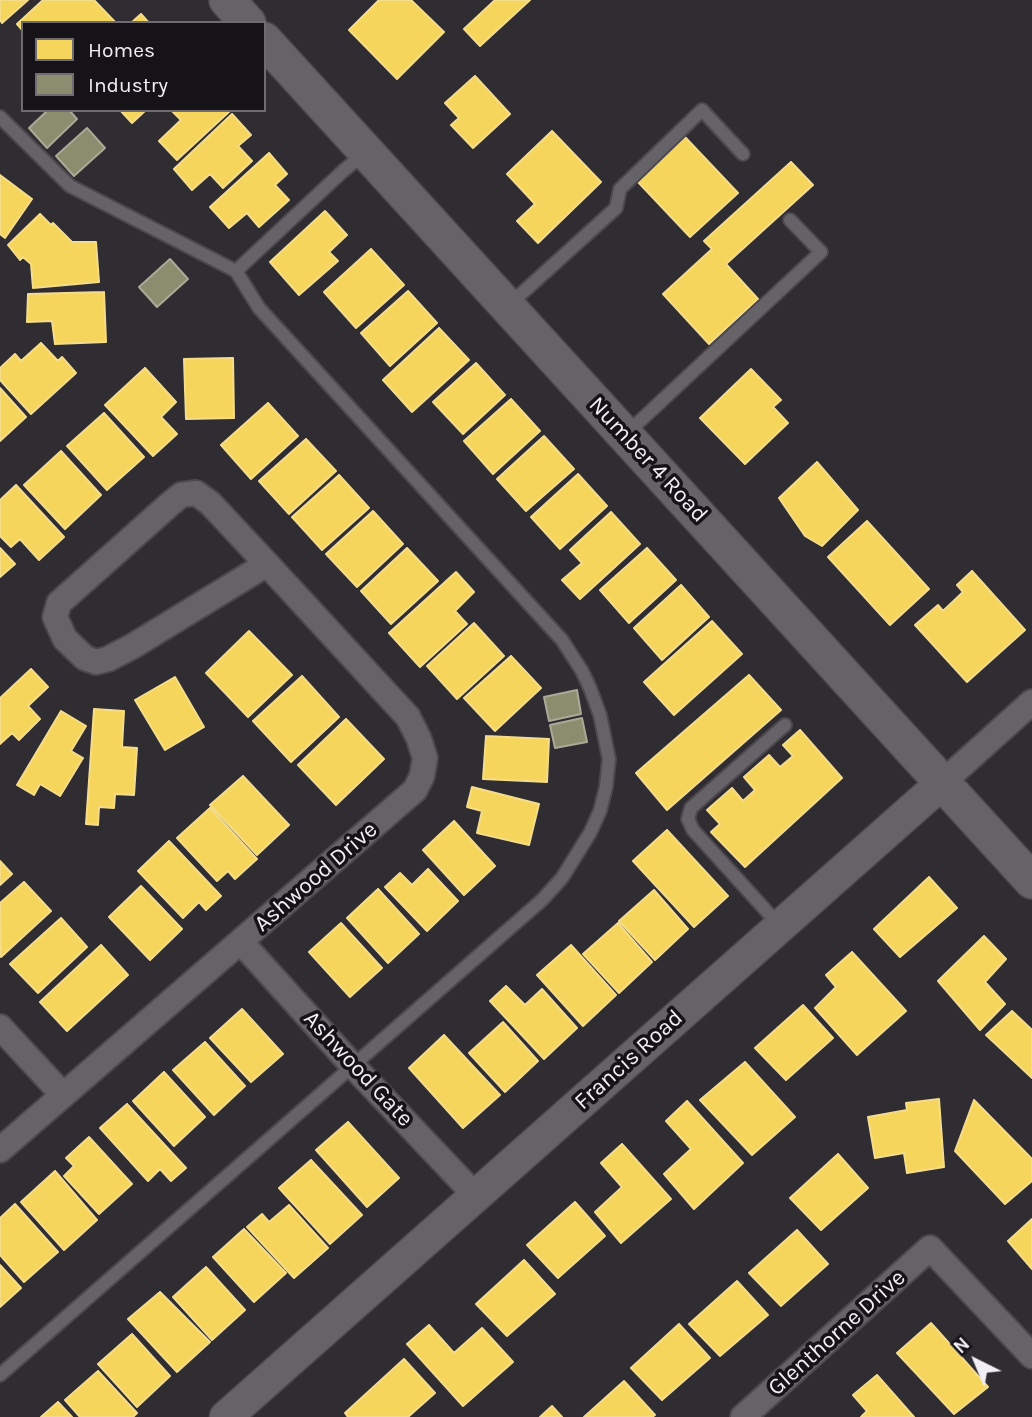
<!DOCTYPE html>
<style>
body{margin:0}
#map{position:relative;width:1032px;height:1417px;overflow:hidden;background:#2f2c32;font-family:Karla,sans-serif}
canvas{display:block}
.legend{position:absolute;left:21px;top:21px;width:245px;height:91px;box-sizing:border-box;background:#161318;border:2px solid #6e6b71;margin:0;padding:9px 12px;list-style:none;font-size:21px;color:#f2eef6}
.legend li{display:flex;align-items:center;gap:14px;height:35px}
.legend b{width:35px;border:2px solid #6e6b71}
.north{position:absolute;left:941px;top:1326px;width:70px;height:70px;-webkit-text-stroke:5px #161318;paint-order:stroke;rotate:317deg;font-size:19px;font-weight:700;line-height:28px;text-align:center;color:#f2eef6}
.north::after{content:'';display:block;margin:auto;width:24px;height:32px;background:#f2eef6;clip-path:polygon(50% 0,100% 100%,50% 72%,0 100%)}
</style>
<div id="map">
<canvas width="1032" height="1417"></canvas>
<ul class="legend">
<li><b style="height:19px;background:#f6d55c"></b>Homes</li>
<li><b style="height:19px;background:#8c8c6e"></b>Industry</li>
</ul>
<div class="north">N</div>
</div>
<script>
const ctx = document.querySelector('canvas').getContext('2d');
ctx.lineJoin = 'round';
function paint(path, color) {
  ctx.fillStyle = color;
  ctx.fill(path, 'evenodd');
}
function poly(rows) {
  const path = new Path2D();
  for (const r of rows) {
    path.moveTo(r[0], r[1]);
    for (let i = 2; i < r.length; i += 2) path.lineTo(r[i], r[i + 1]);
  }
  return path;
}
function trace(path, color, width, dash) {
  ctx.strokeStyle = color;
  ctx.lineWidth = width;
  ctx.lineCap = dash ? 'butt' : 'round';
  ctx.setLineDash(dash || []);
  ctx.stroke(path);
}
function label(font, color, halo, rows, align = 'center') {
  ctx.font = font + ' Karla,sans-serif';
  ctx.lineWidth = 7;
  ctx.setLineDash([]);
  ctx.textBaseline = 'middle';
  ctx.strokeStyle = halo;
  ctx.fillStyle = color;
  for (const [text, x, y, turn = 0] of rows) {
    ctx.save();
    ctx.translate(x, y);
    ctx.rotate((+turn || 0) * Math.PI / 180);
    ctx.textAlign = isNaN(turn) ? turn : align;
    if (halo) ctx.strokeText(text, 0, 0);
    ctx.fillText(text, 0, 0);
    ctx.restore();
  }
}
const homes = poly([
 [0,0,28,0,2,23,0,20,0,0],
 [43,0,94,0,116,23,23,23,23,31,17,24,43,0],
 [379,0,411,0,444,32,397,79,349,30,379,0],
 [495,0,530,0,480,46,464,29,495,0],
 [141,14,149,23,131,23,141,14],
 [475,76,510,114,473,148,451,125,459,118,445,103,475,76],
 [120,110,146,110,132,123,120,110],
 [171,110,231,110,177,160,159,141,181,120,171,110],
 [232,114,251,135,238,146,252,161,223,188,210,174,192,190,174,169,232,114],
 [552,131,601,182,538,243,517,221,535,204,507,174,552,131],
 [685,137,738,193,690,237,638,182,685,137],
 [269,153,287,174,275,185,289,200,259,227,247,213,229,228,210,207,269,153],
 [791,162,813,185,726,264,758,299,709,344,663,294,712,249,704,241,791,162],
 [0,175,32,199,5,238,0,234,0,175],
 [325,211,347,235,329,252,338,261,299,295,270,262,325,211],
 [40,214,51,225,53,223,72,242,96,242,99,282,33,288,31,264,23,257,20,260,8,245,40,214],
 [371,249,404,285,356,328,324,292,371,249],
 [408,291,437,323,390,366,361,333,408,291],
 [104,292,106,342,55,344,52,321,27,322,28,294,104,292],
 [439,328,469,360,412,412,383,380,439,328],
 [41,343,58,361,62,357,76,373,31,414,0,380,0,368,15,354,21,361,41,343],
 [233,358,234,418,186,419,184,359,233,358],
 [476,363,505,395,463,434,433,402,476,363],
 [145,368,176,402,161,417,177,434,153,456,105,405,145,368],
 [751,369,781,400,773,407,788,423,745,464,700,418,751,369],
 [0,388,26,417,0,441,0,388],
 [511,399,540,431,493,474,464,441,511,399],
 [268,403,298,436,251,479,221,445,268,403],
 [104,413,144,457,107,490,67,446,104,413],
 [544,436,574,469,526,511,497,479,544,436],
 [306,439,336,471,289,514,259,481,306,439],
 [61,451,101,495,65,529,24,485,61,451],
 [817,462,858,510,822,546,805,536,779,498,817,462],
 [578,474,607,506,560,549,531,517,578,474],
 [339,475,369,508,322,550,292,517,339,475],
 [16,485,64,537,39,560,20,539,11,547,0,536,0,500,16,485],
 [373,511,403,544,357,587,326,554,373,511],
 [611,512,640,544,580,599,562,580,582,563,570,550,611,512],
 [867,521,929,589,890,625,828,557,867,521],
 [0,548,15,564,0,577,0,548],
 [407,548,438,581,391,624,361,591,407,548],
 [647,548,676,580,629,623,600,590,647,548],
 [972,571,1025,630,967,682,915,625,938,605,943,611,963,592,957,585,972,571],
 [456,572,474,592,455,611,467,624,420,667,389,633,456,572],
 [681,585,709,617,662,660,634,628,681,585],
 [712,621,742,654,674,715,644,682,712,621],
 [474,623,504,656,457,699,427,666,474,623],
 [249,631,292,675,248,717,206,673,249,631],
 [511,656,541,688,495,731,464,698,511,656],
 [31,669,48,687,28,706,40,719,19,740,12,733,0,744,0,698,31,669],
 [749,675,781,710,667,810,636,773,749,675],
 [302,676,339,717,291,762,253,721,302,676],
 [175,677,204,727,165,750,135,700,175,677],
 [94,709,124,711,122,747,137,748,134,795,115,794,114,808,99,807,98,825,86,824,94,709],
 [61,711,86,726,71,751,83,758,60,796,40,784,34,795,17,785,61,711],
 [346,719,384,759,336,805,298,765,346,719],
 [800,730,842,778,745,867,711,832,720,824,707,810,732,788,743,801,755,790,744,777,769,755,780,767,793,756,783,745,800,730],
 [486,736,549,739,547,782,483,779,486,736],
 [243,776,289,825,257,855,210,805,243,776],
 [472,787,539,804,529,845,477,833,482,811,467,807,472,787],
 [210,808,257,859,235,879,228,871,217,881,177,838,210,808],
 [454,821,495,866,464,895,423,850,454,821],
 [667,830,728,896,694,927,633,861,667,830],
 [169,841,221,896,206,910,199,902,183,918,138,871,169,841],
 [0,861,12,874,0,885,0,861],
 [428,869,458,901,427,931,385,887,400,873,412,885,428,869],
 [929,877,957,908,900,957,874,929,929,877],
 [24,882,51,911,1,957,0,903,24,882],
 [141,886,182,929,150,960,109,917,141,886],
 [378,889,419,934,388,963,347,918,378,889],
 [654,890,688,929,655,960,619,921,654,890],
 [61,918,87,947,38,993,10,964,61,918],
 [341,923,382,968,350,997,309,952,341,923],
 [618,923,652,962,619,993,583,954,618,923],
 [984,936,1006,959,985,982,1005,1004,980,1030,938,981,984,936],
 [101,945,128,975,67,1031,40,1002,101,945],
 [571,945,616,995,583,1026,537,975,571,945],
 [852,952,906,1011,857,1055,815,1008,836,987,826,975,852,952],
 [506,986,525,1005,542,989,577,1028,544,1059,490,1001,506,986],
 [803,1005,833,1038,786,1080,755,1048,803,1005],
 [242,1009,283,1054,251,1082,210,1038,242,1009],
 [1012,1011,1032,1030,1032,1078,986,1035,1012,1011],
 [503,1022,538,1061,505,1092,469,1053,503,1022],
 [444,1035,500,1095,463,1128,409,1068,444,1035],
 [205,1042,245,1086,214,1115,173,1070,205,1042],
 [745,1062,795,1117,752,1155,700,1100,745,1062],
 [164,1072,205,1117,174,1146,133,1101,164,1072],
 [939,1099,944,1167,907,1173,904,1153,875,1158,868,1117,907,1110,906,1103,939,1099],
 [974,1100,1032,1159,1032,1181,1005,1204,955,1151,974,1100],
 [687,1101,743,1163,694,1209,664,1174,691,1149,666,1121,687,1101],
 [127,1104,186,1168,171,1181,160,1169,148,1181,100,1128,127,1104],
 [348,1122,399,1178,367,1207,316,1150,348,1122],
 [89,1137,132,1184,99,1214,64,1176,74,1166,66,1158,89,1137],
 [622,1144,671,1199,621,1243,595,1212,622,1187,601,1163,622,1144],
 [838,1154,868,1188,821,1230,790,1198,838,1154],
 [311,1160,362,1215,330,1244,279,1188,311,1160],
 [55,1171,97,1220,64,1250,21,1202,55,1171],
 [575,1202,605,1236,558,1278,527,1245,575,1202],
 [15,1204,58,1252,24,1282,0,1255,0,1218,15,1204],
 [289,1205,328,1248,294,1278,247,1227,262,1214,269,1222,289,1205],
 [1032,1219,1032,1269,1008,1241,1032,1219],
 [244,1229,286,1273,254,1302,213,1257,244,1229],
 [797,1230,828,1264,781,1306,749,1273,797,1230],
 [524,1260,555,1294,507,1336,476,1304,524,1260],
 [0,1265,21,1288,0,1307,0,1265],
 [206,1267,245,1310,212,1340,173,1297,206,1267],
 [737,1281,768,1315,720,1356,689,1324,737,1281],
 [160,1292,210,1342,177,1372,128,1319,160,1292],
 [931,1323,988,1387,954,1414,897,1353,931,1323],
 [679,1324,710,1358,662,1400,631,1368,679,1324],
 [429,1325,454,1353,482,1328,513,1362,463,1406,407,1344,429,1325],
 [132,1334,170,1376,137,1407,98,1364,132,1334],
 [404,1359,435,1393,408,1417,348,1417,345,1413,404,1359],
 [98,1371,137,1413,133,1417,80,1417,65,1400,98,1371],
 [877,1375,914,1417,861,1417,867,1411,853,1395,877,1375],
 [624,1381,655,1415,652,1417,584,1417,624,1381],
 [58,1402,72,1417,41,1417,58,1402],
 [552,1406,562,1417,540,1417,552,1406]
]);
const industry = poly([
 [48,110,69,110,77,119,47,148,29,128,48,110],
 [87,128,105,148,74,176,56,156,87,128],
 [170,259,188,279,157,307,139,287,170,259],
 [577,690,581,714,549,721,544,697,577,690],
 [582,718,587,742,555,748,550,725,582,718]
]);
const service = poly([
 [0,117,70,186,236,271,259,308,562,640,582,671,590,688,600,715,609,759,606,787,600,811,590,833,562,878,542,900,0,1375],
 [236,271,343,171,365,153],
 [510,304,616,208,620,189,702,110,743,154],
 [625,435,821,252,790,220],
 [780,926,693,830,688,819,691,808,785,725]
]);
const minor = poly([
 [942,783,1032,702],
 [241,942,353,1066,476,1196],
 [0,1027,63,1095],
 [0,1150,415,790,422,776,425,758,419,739,408,717,267,564,210,503,196,493,181,495,170,504,59,603,55,617,65,639,85,658,96,662,108,659,133,646,267,564],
 [743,1417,930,1248,1032,1356]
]);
const tertiary = poly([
 [226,1417,942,783]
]);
const secondary = poly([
 [227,0,248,23],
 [264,40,1032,881]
]);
const streetNames = [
 ["Number 4 Road",648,460,47],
 ["Ashwood Drive",316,877,-41],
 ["Francis Road",629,1060,-42],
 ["Ashwood Gate",358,1069,47],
 ["Glenthorne Drive",837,1333,-42]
];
paint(homes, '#f6d55c');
trace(homes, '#f5dc8a', 2);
paint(industry, '#8c8c6e');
trace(industry, '#aba997', 2);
trace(service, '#4c484e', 16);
trace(minor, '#4c484e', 28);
trace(tertiary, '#4c484e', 35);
trace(secondary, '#4c484e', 38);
trace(service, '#666368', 12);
trace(minor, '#666368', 24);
trace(tertiary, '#666368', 32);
trace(secondary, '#666368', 35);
label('23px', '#f2eef6', '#161318', streetNames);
</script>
